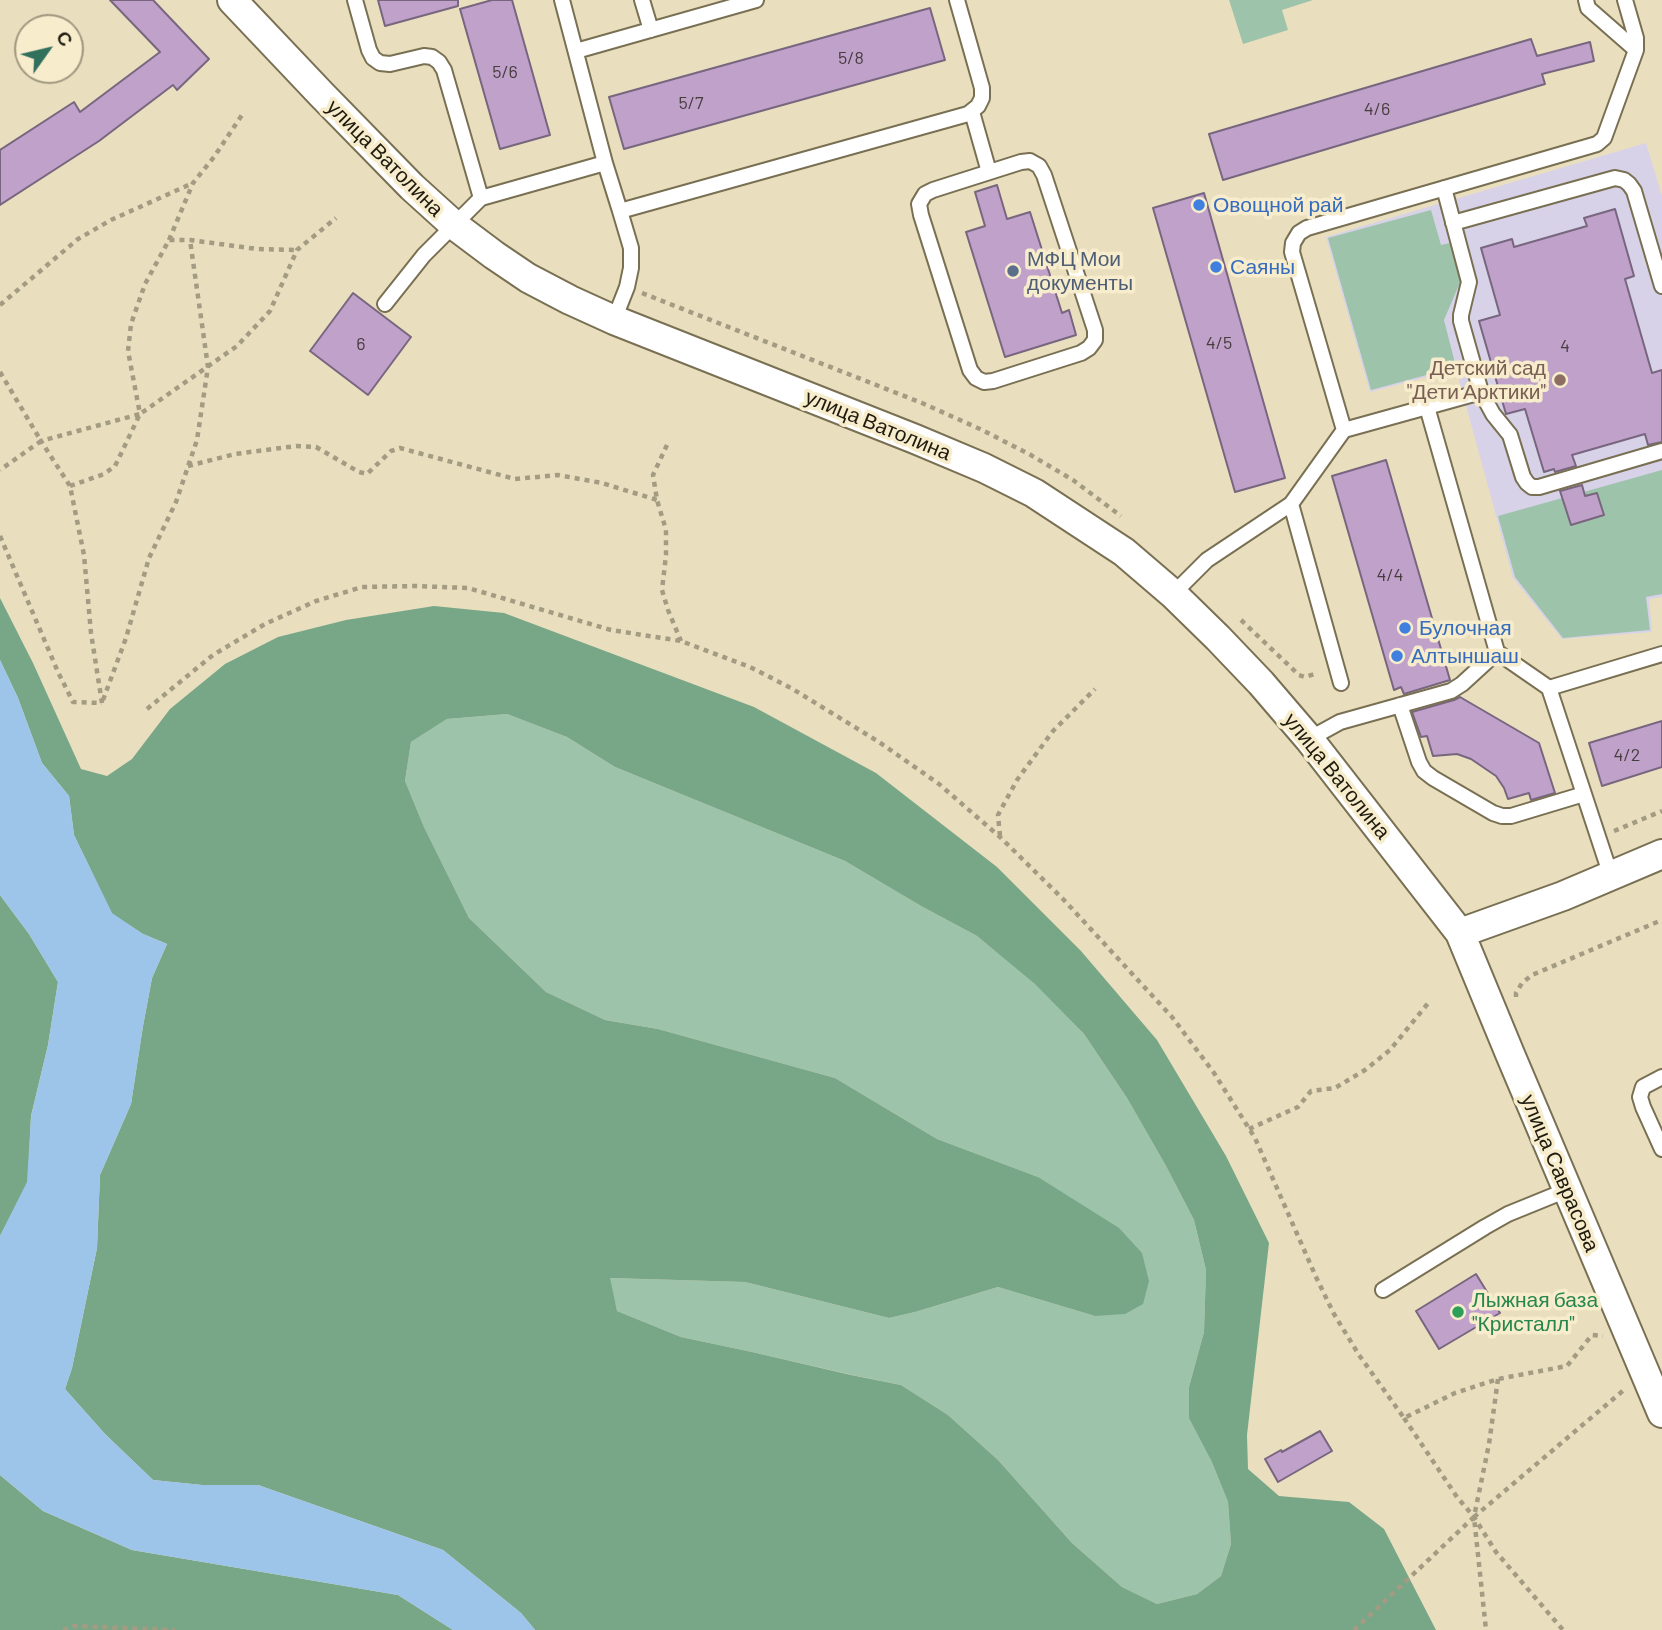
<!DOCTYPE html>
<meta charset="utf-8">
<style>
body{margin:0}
#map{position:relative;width:1662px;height:1630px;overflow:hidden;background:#e9dfbf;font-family:Barlow,sans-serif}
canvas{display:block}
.north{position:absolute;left:14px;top:14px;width:70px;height:70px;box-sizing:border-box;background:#f7eccc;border:2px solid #a19880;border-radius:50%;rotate:56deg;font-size:19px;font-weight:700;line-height:28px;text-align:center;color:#1f1b0f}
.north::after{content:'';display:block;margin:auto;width:24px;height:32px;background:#31705d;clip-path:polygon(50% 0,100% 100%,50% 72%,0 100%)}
</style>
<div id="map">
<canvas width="1662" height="1630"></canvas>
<div class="north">С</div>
</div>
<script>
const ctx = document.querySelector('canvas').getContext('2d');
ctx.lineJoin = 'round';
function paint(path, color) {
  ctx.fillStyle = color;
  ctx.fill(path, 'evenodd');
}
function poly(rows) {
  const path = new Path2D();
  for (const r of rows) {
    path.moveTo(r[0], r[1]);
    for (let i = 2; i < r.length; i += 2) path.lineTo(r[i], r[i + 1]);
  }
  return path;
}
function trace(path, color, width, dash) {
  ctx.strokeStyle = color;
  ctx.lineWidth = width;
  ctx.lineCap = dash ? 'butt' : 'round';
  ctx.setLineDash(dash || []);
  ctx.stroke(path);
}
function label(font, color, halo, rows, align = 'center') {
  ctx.font = font + ' Barlow,sans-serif';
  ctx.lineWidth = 7;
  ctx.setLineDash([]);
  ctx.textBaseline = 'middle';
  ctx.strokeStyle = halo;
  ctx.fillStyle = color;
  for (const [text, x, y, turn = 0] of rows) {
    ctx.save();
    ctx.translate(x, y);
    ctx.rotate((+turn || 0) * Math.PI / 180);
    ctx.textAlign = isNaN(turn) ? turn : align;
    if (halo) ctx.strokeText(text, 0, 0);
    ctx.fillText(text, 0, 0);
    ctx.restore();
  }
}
const education = poly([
 [1646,143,1662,196,1662,597,1649,599,1652,632,1562,639,1513,578,1456,369,1370,392,1326,237]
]);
const green = poly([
 [1229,0,1313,0,1282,10,1288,30,1243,44],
 [1431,210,1441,245,1450,243,1461,280,1444,320,1456,367,1371,390,1328,238],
 [1662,470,1662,594,1646,597,1650,630,1563,638,1515,577,1498,516],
 [507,714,567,737,615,767,845,861,921,906,977,936,1036,984,1084,1034,1127,1098,1166,1166,1194,1220,1206,1270,1204,1332,1189,1387,1211,1460,1228,1502,1231,1544,1221,1576,1197,1594,1157,1604,1122,1587,1072,1543,998,1460,948,1415,901,1385,852,1375,752,1352,681,1337,617,1311,609,1278,745,1282,889,1318,915,1312,998,1287,1095,1316,1038,1177,937,1139,835,1078,658,1029,605,1020,546,992,469,918,424,827,405,781,411,742,447,719]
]);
const forest = poly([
 [0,598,33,663,81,769,107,776,132,759,170,709,225,664,278,637,346,620,434,606,504,613,754,707,876,773,997,867,1081,951,1157,1040,1226,1156,1269,1243,1247,1435,1248,1469,1279,1496,1349,1502,1384,1529,1436,1630,535,1630,521,1613,443,1550,258,1485,202,1485,153,1480,105,1434,65,1389,72,1368,97,1248,100,1175,131,1104,143,1026,152,978,167,944,143,934,112,914,74,835,69,796,42,763,18,698,0,660],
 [507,714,567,737,615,767,845,861,921,906,977,936,1035,984,1084,1034,1127,1098,1166,1166,1194,1220,1206,1270,1204,1332,1189,1387,1189,1418,1211,1460,1228,1502,1231,1544,1221,1576,1197,1594,1157,1604,1122,1587,1072,1543,998,1460,948,1415,901,1385,851,1375,752,1352,681,1337,617,1311,610,1278,745,1282,889,1318,915,1312,998,1287,1095,1316,1125,1314,1143,1304,1149,1281,1142,1253,1119,1228,1038,1177,937,1139,835,1078,658,1029,605,1020,546,992,469,918,424,827,405,781,411,742,447,719],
 [0,895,29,934,58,982,48,1045,31,1116,28,1182,0,1236],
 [0,1475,43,1511,132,1550,398,1595,453,1630,0,1630]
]);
const water = poly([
 [0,660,18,698,42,763,69,796,74,835,112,913,143,934,167,944,152,978,143,1026,131,1104,100,1175,97,1248,72,1368,65,1389,105,1434,153,1480,202,1485,258,1485,443,1550,521,1613,535,1630,453,1630,398,1595,132,1550,43,1511,0,1475,0,1236,27,1182,31,1116,48,1045,58,982,29,934,0,895]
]);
const building = poly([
 [110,0,153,0,209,59,177,90,173,85,99,141,0,205,0,150,74,102,80,112,160,52,110,0],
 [378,0,458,0,458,6,385,26,378,0],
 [492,0,512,0,550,135,500,149,460,9,492,0],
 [930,8,945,60,624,149,609,97,930,8],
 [1531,39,1537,56,1590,42,1594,61,1542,74,1545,84,1223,180,1209,134,1531,39],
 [997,185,1007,219,1030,212,1062,313,1069,310,1076,335,1005,357,966,232,985,226,975,192,997,185],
 [1204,193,1285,478,1235,492,1153,208,1204,193],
 [1615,209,1634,276,1625,279,1652,373,1662,370,1662,442,1648,445,1645,434,1572,455,1576,466,1555,472,1554,469,1544,472,1525,409,1506,414,1479,321,1500,315,1481,248,1512,239,1514,247,1587,226,1584,218,1615,209],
 [353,293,411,337,368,395,310,351,353,293],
 [1386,460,1450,680,1404,694,1401,687,1394,690,1332,476,1386,460],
 [1582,485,1585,496,1597,493,1604,515,1571,525,1560,491,1582,485],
 [1460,697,1539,743,1555,793,1531,800,1529,793,1508,799,1504,788,1496,776,1471,759,1457,754,1433,756,1427,736,1421,737,1412,712,1454,700,1460,697],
 [1662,721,1662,767,1602,786,1589,743,1662,721],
 [1476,1274,1500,1313,1439,1349,1416,1311,1476,1274],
 [1320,1431,1332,1451,1278,1482,1265,1459,1281,1450,1282,1452,1320,1431]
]);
const path = poly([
 [169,240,193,183,214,157,242,115],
 [642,293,922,403,980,429,1029,454,1073,480,1121,516],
 [0,305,78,239,111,220,193,183],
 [0,372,41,441,0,470],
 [667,445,653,475,657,500,666,530,666,555,662,590,668,610,681,641],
 [188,466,235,454,296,446,316,447,359,472,367,474,391,451,400,448,515,479,558,475,602,483,657,500],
 [70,486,104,474,115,466,140,414,237,346,270,311,297,250,336,218],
 [0,536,58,672,73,702,102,703],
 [1241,620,1299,675,1305,677,1318,673],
 [103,700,126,638,149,558,176,502,197,440,208,367,190,240],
 [102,703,91,633,84,555,70,486,41,441,140,414,128,351,131,324,145,284,169,240,190,240,257,249,297,250],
 [147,709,213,655,265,624,316,601,362,587,415,586,468,588,611,630,681,641,750,667,791,688,879,742,939,784,1000,837,1063,899,1172,1017,1214,1073,1255,1138,1316,1277,1334,1314,1359,1355,1404,1418,1455,1393,1498,1379,1567,1366,1592,1335,1603,1336],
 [1614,831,1662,811],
 [1000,836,998,815,1017,780,1053,731,1095,689],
 [1516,997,1516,993,1522,983,1532,975,1662,920],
 [1249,1129,1298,1107,1311,1091,1335,1088,1365,1070,1390,1050,1429,1002],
 [1498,1379,1489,1444,1474,1517,1625,1389],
 [1404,1418,1457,1497,1474,1517,1496,1552,1563,1630],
 [63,1630,75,1626,175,1630],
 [1354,1630,1474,1517,1486,1630]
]);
const service = poly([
 [355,0,369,50,373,58,380,63,390,64,424,56,432,57,439,62,444,70,481,198],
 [562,0,605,163,620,211],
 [642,0,651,30],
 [1586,0,1588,8,1636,50],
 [576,51,756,0],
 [972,112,989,172],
 [1030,161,1039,166,1044,175,1095,330,1095,340,1089,348,1081,353,993,381,984,382,976,378,970,370,921,215,919,204,925,194,933,190,1021,162,1030,161],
 [1444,188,1469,282,1461,315,1461,321,1481,392,1493,414,1510,435,1523,477,1527,483,1532,487,1539,487,1662,451],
 [1453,223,1615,178,1624,180,1629,184,1634,191,1662,286],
 [385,304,424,255,481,198,605,163],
 [614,320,627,287,631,268,631,248,620,211,968,114,978,106,982,98,982,88,957,0],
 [1427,407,1481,392],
 [1344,430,1427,407,1497,652,1549,688,1662,654],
 [1291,504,1341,683],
 [1173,594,1207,560,1291,504,1344,430,1292,252,1293,243,1299,233,1307,228,1597,144,1604,138,1636,50,1636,38,1625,0],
 [1549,688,1611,876],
 [1400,705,1419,762,1424,771,1433,778,1493,813,1502,816,1511,816,1584,794],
 [1309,739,1340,722,1451,691,1462,684,1497,652],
 [1662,1077,1643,1087,1640,1097,1643,1107,1662,1149],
 [1383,1290,1485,1227,1508,1214,1567,1190]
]);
const minor = poly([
 [232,0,322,95,412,187,454,225,494,255,528,278,570,300,614,320,915,439,984,468,1034,493,1124,552,1173,594,1218,638,1261,683,1309,739,1460,933,1510,1054,1662,1413],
 [1460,933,1563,896,1662,854]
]);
const markers = [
 [1199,205,7,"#3f7fe0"],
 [1216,267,7,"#3f7fe0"],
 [1013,271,7,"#5c6f8a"],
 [1560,380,7,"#8d6e63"],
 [1405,628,7,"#3f7fe0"],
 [1397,656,7,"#3f7fe0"],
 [1458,1312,7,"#2e9e5b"]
];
const numberNames = [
 ["5/8",851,58],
 ["5/6",505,72],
 ["5/7",691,103],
 ["4/6",1377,109],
 ["4/5",1219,343],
 ["6",361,344],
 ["4",1565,346],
 ["4/4",1390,575],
 ["4/2",1627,755]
];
const streetNames = [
 ["улица Ватолина",385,158,45],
 ["улица Ватолина",878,425,22],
 ["улица Ватолина",1337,776,51],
 ["улица Саврасова",1560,1173,67]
];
const shopNames = [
 ["Овощной рай",1213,205],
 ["Саяны",1230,267],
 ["Булочная",1419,628],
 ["Алтыншаш",1411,656]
];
const serviceNames = [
 ["МФЦ Мои",1027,259],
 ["документы",1027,283]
];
const educationNames = [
 ["Детский сад",1546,368],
 ["\"Дети Арктики\"",1546,392]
];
const leisureNames = [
 ["Лыжная база",1472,1300],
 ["\"Кристалл\"",1472,1324]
];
paint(education, '#d7d2e8');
paint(green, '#9ec3ab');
paint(forest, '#78a788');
paint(water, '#9dc4e9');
paint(building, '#bfa1ca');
trace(building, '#78667f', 2);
trace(service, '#797053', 18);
trace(minor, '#797053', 32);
trace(path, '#a39b82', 4.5, [5, 5]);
trace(service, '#fff', 14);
trace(minor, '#fff', 28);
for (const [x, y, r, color] of markers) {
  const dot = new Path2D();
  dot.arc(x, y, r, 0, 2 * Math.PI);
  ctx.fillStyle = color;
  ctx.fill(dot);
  trace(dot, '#f7eccc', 2.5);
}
label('18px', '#473c3e', null, numberNames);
label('21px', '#1f1b0f', '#f7eccc', streetNames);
label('21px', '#366cbe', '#f7eccc', shopNames, 'left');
label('21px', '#4e5e75', '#f7eccc', serviceNames, 'left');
label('21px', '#785e54', '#f7eccc', educationNames, 'right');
label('21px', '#27864d', '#f7eccc', leisureNames, 'left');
</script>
